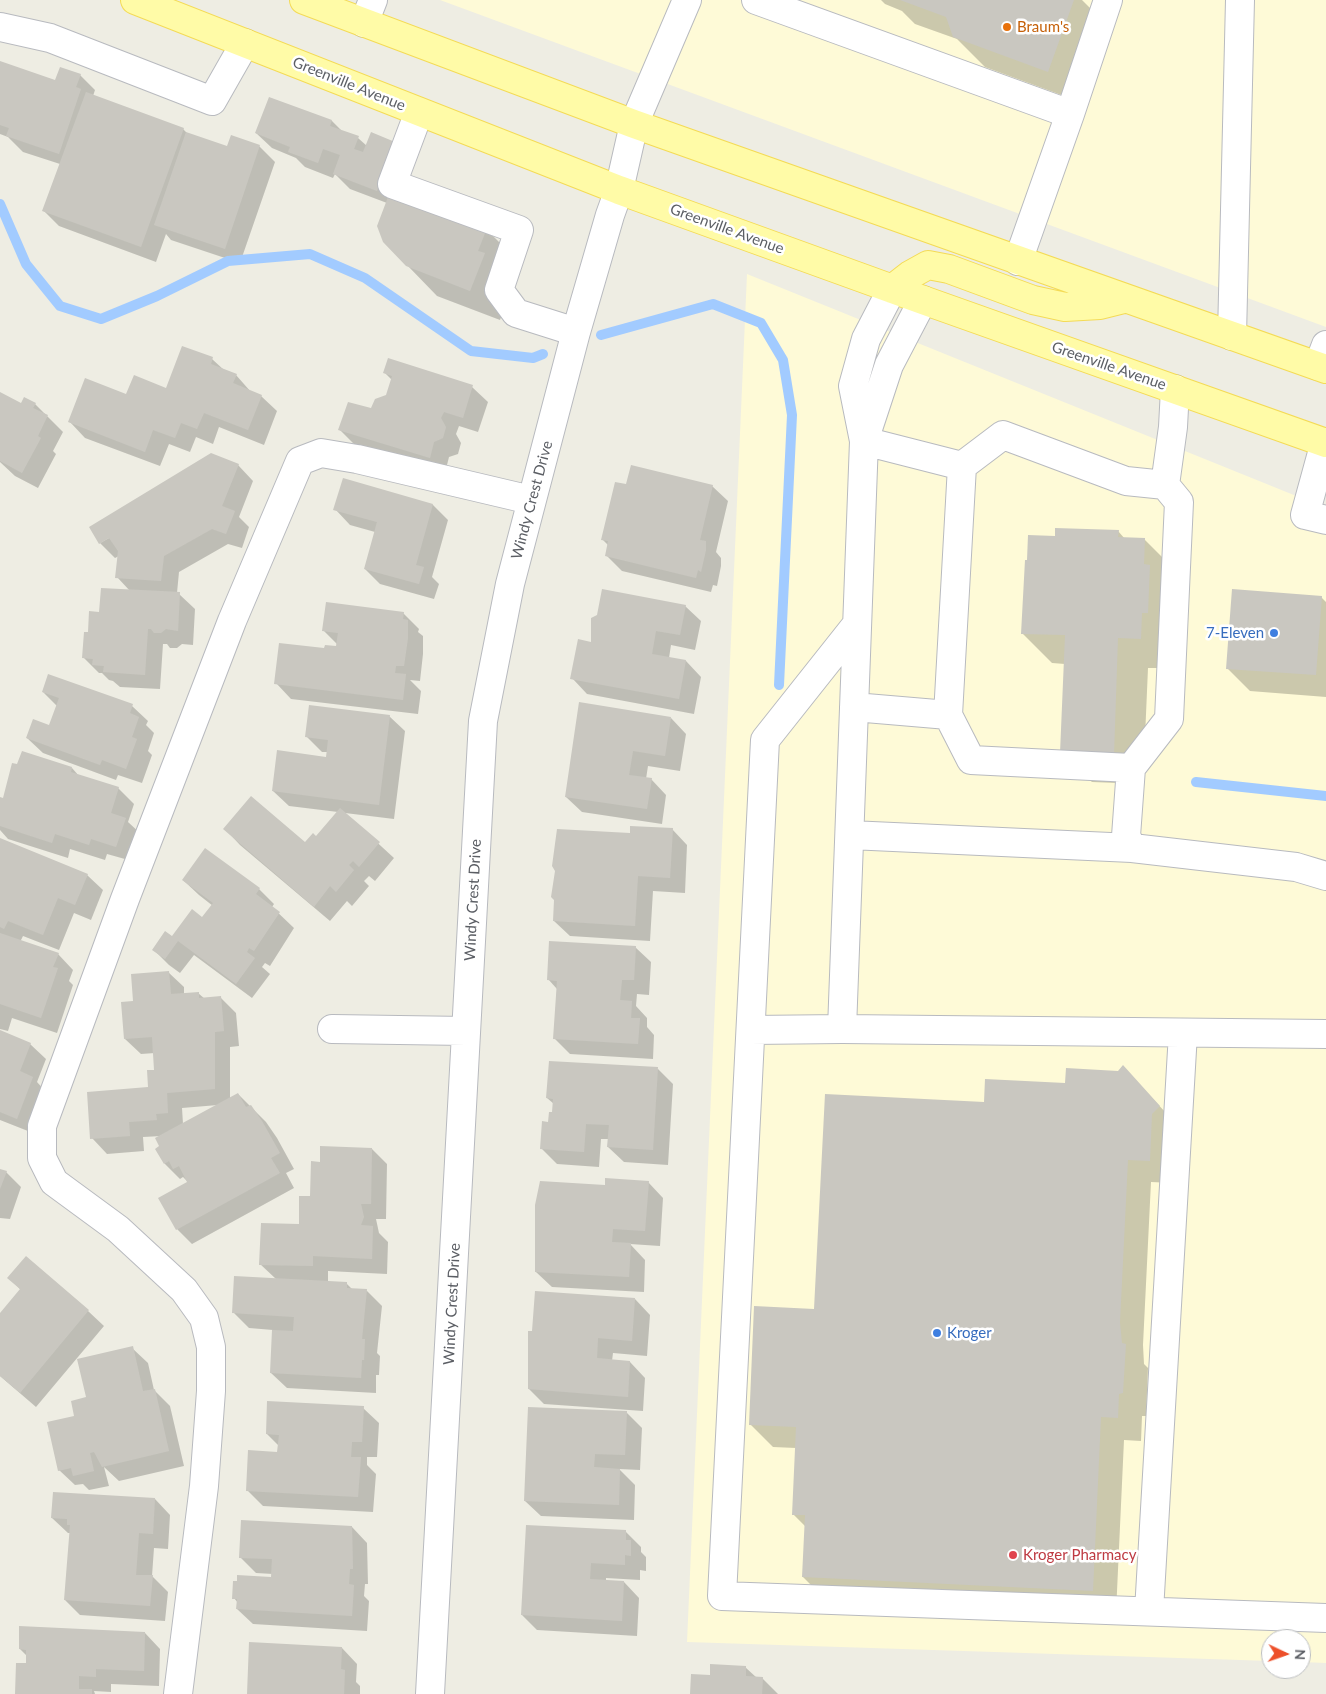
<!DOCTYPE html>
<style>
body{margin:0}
#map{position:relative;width:1326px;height:1694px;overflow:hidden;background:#eeede3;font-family:Lato,sans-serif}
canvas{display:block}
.north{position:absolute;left:1261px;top:1629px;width:50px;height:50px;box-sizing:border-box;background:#fff;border:1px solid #bdbfc1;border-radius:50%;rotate:93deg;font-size:14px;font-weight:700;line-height:20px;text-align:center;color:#5b5e64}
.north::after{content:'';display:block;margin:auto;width:18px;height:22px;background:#ed502a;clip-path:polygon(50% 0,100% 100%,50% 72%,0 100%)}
</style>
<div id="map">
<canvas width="1326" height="1694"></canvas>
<div class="north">N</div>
</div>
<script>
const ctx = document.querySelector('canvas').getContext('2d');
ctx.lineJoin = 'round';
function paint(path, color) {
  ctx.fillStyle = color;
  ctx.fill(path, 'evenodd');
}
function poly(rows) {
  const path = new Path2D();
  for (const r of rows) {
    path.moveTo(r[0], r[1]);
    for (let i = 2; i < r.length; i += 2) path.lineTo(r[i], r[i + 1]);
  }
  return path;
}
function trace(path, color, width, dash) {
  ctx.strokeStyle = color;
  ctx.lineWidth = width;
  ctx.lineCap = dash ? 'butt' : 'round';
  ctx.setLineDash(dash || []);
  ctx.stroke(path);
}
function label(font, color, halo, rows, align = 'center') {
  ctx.font = font + ' Lato,sans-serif';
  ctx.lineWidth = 5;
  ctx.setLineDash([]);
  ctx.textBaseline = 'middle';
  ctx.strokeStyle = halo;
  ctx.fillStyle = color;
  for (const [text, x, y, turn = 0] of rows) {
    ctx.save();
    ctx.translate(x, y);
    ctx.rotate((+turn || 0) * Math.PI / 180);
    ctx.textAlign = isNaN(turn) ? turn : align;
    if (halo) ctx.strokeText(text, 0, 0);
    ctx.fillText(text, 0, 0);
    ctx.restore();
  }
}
const commercial = poly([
 [440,0,1326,0,1326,327],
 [747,274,1326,508,1326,1663,1301,1662,1301,1639,1271,1639,1271,1661,687,1642]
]);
const shadow = poly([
 [881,0,1082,0,1106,24,1078,101,985,67,957,39,915,24,902,11,885,4],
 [0,62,56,81,80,75,95,90,93,96,183,129,188,134,228,147,259,146,275,162,240,263,171,240,166,234,156,262,59,226,44,211,60,164,23,152,8,137,0,134],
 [270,98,332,121,342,131,358,138,367,146,486,229,516,259,514,284,500,320,437,296,407,265,387,203,350,189,335,174,333,178,305,167,296,158,272,148,256,133],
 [212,359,224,370,236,375,251,392,261,396,277,411,264,445,219,427,213,444,196,437,190,452,169,444,160,466,85,438,70,422,127,395,167,389],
 [385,373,472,387,488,402,478,432,459,426,456,434,461,443,458,454,449,457,445,473,355,445,340,430,372,410,387,396,392,380],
 [0,393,22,405,35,404,63,432,53,451,56,454,38,488,15,476,0,462],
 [238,465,253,481,239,517,249,527,242,548,228,544,179,572,177,593,179,594,195,609,193,645,182,644,177,648,170,648,167,644,163,644,160,689,120,687,113,681,109,680,102,673,99,673,84,658,89,634,101,613,130,591,117,577,119,556,115,558,100,543],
 [627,486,712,486,728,501,716,552,721,558,721,566,717,586,713,585,711,592,622,571,607,556,609,546,602,539],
 [433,505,448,520,432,577,439,584,434,599,380,584,365,569,375,532,350,525,335,509],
 [1118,531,1125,539,1144,539,1174,569,1170,668,1148,668,1143,784,1092,782,1062,753,1065,664,1052,663,1022,633,1056,537],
 [1321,597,1326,602,1326,697,1250,691,1227,668],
 [685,606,701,621,695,650,671,645,669,658,686,661,701,677,694,714,587,694,572,678,593,643],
 [403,613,419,629,418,632,423,636,423,654,420,681,410,680,421,691,418,714,291,699,276,683,325,650,337,647,337,644,324,631],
 [43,692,132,706,148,721,146,725,154,733,148,751,152,755,142,783,118,775,116,780,43,753,27,738,50,727,57,706],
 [389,716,405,731,394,819,345,813,394,858,375,881,369,876,364,881,369,886,352,906,347,901,330,921,240,845,225,829,306,844,316,838,338,812,289,806,273,791,327,758,328,752,322,752,306,736],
 [671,718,686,734,680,771,648,766,646,779,651,779,666,795,662,824,582,812,566,797],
 [72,768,79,776,118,788,134,804,128,822,141,834,132,861,107,854,105,860,70,849,68,858,8,839,0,830,0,801],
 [672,829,687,845,685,893,653,891,650,941,570,936,554,921,631,834],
 [0,839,87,875,103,890,91,920,74,913,59,950,23,936,20,942,58,954,73,970,69,981,73,985,57,1033,12,1018,8,1031,0,1029],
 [183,880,259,889,274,904,272,907,294,928,270,966,265,963,262,967,270,974,252,998,194,955,180,973,169,965,154,950,203,919,213,906,199,895],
 [635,947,651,962,649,995,637,994,636,1006,647,1018,647,1027,654,1035,653,1059,570,1054,554,1038,557,989,548,979],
 [168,972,184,987,184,994,198,993,205,999,221,998,236,1013,239,1046,230,1047,230,1099,238,1094,266,1122,277,1138,294,1169,286,1173,294,1188,192,1244,177,1229,189,1183,183,1177,180,1179,165,1164,161,1147,162,1136,143,1137,144,1151,107,1154,92,1138,149,1088,156,1071,155,1053,141,1054,125,1039,135,1002],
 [218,1105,183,1124,182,1108],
 [0,1032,30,1044,46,1059,37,1082,48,1094,33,1133,0,1120],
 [1123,1067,1182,1130,1172,1183,1151,1182,1143,1345,1144,1364,1148,1368,1146,1416,1142,1416,1141,1441,1124,1440,1116,1613,826,1600,803,1577,806,1527,793,1514,796,1448,773,1447,750,1424,816,1310,985,1103,1119,1072],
 [658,1069,673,1084,668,1165,624,1162,608,1147,609,1139,601,1139,599,1167,557,1164,541,1148,553,1113,554,1104,547,1098],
 [372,1149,387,1164,386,1219,376,1219,379,1233,388,1242,387,1274,328,1271,328,1282,346,1283,353,1290,366,1290,382,1306,377,1353,380,1356,379,1375,376,1375,376,1393,287,1388,271,1373,273,1330,249,1328,234,1313,276,1279,260,1264,300,1225,311,1197,321,1163],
 [0,1170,6,1172,21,1187,10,1219,0,1218],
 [648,1182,663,1198,660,1246,630,1244,645,1260,644,1292,552,1287,536,1272],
 [9,1278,88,1311,104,1326,36,1407,0,1376,0,1315,21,1290],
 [635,1299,650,1315,647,1356,613,1353,612,1361,630,1362,645,1378,643,1411,544,1404,529,1389],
 [132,1348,148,1363,154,1390,170,1406,184,1466,119,1481,104,1467,109,1486,89,1490,83,1484,75,1485,59,1470,76,1417,87,1398],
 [363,1408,379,1423,377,1457,367,1457,367,1465,376,1474,373,1512,263,1506,247,1490,278,1453,279,1446,267,1434],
 [626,1412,642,1428,640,1470,619,1469,635,1485,634,1520,541,1516,525,1501],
 [155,1499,170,1515,168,1549,154,1548,152,1576,168,1592,165,1621,80,1615,65,1600,71,1533,68,1533,52,1518],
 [352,1527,367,1543,368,1584,365,1584,364,1596,369,1601,367,1631,253,1624,237,1609,238,1603,234,1598,272,1578,273,1574,256,1573,240,1557],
 [626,1532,641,1547,641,1552,646,1557,646,1571,640,1570,640,1580,606,1578,606,1581,624,1582,639,1598,637,1636,537,1630,522,1615],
 [145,1633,160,1649,159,1686,111,1684,111,1692,94,1691,95,1694,17,1694,27,1665,27,1656,20,1649],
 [342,1648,357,1664,356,1682,360,1686,360,1694,248,1694],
 [745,1667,757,1678,762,1678,778,1694,692,1694,712,1676]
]);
const stream = poly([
 [0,204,26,264,60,306,101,319,157,296,228,261,310,254,365,278,471,351,533,358,543,354],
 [601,335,713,304,761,323,783,360,792,415,779,685],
 [1196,782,1326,796]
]);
const building = poly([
 [900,0,1074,0,1048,72,953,37,946,17],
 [0,61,55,80,60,67,81,74,76,87,81,89,59,154,6,136,9,128,0,125],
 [86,92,184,128,141,247,42,211],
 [269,97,332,120,330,126,359,136,354,149,363,152,371,132,395,142,377,191,333,174,340,155,323,149,318,163,288,152,290,147,255,133],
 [186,132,227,146,231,135,260,145,225,249,154,225],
 [388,197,487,228,478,251,485,253,470,291,406,266,383,242,377,226],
 [182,346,213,357,211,364,237,374,233,383,262,395,248,430,204,413,197,429,181,423,175,438,153,430,145,452,68,422,85,378,126,394,134,375,166,388],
 [388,358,473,385,463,418,444,412,441,418,446,427,443,438,434,442,430,458,338,430,348,402,371,408,375,399,386,395,392,376,383,373],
 [0,392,21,403,24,397,36,403,33,408,48,415,38,436,41,438,22,473,0,461],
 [211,453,239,464,222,506,235,511,226,534,212,529,164,556,161,581,115,578,118,551,109,538,99,544,89,527],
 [631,465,713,485,700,540,706,541,706,550,701,572,698,570,696,578,605,556,608,541,601,540,615,482,626,484],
 [343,478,433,504,416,565,424,567,419,584,364,569,377,522,333,510],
 [1055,528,1119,530,1118,537,1145,538,1144,564,1150,565,1148,613,1142,613,1141,639,1118,638,1114,755,1060,753,1065,635,1021,634,1025,560,1027,560,1028,535,1055,536],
 [101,588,180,592,178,631,166,629,161,633,154,633,151,629,148,629,145,675,103,672,104,666,92,665,93,659,82,658,84,632,88,632,89,611,99,612],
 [602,589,686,605,680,635,656,631,652,654,686,660,679,699,570,679,578,639,591,642,591,618,597,615],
 [1232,589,1322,596,1316,675,1226,669],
 [326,602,404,612,403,619,408,620,408,638,404,666,396,666,395,673,406,674,403,700,274,684,279,643,324,648,325,645,336,646,338,633,322,631],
 [48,674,133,704,130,713,139,717,132,737,137,739,126,769,102,760,100,765,26,738,33,719,49,725,59,698,42,692],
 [579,702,671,717,665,756,633,751,629,775,652,778,647,809,565,797],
 [309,705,390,715,379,805,272,791,277,750,326,757,328,740,305,737],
 [22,751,72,767,71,772,119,787,111,813,126,818,116,847,91,839,89,845,55,834,52,843,0,826,0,797,3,798,12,763,17,764],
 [251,796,305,842,313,833,316,836,340,808,380,842,359,867,353,861,349,865,354,870,336,892,330,886,314,907,223,829],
 [630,826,673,828,670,878,638,876,635,926,553,921,554,900,551,897,555,871,552,866,557,829,630,833],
 [0,838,88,874,75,905,58,898,43,935,8,921,4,929,0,927],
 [205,848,260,888,256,894,280,912,254,951,249,948,247,952,255,958,236,984,178,941,165,959,152,950,165,931,172,936,192,909,202,917,213,903,182,880],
 [0,933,59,953,53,967,58,968,41,1018,0,1004],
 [549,941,636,946,634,980,622,980,620,1000,632,1001,631,1018,640,1018,638,1044,553,1039,557,981,547,980],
 [169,971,171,994,199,992,199,998,221,996,224,1031,215,1032,215,1089,167,1093,168,1113,156,1114,157,1120,129,1122,130,1136,90,1139,87,1092,148,1087,147,1070,154,1070,152,1037,124,1039,121,1002,133,1001,131,974],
 [0,1030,31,1043,20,1071,33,1077,17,1119,0,1112],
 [549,1061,658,1067,653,1150,607,1147,609,1125,586,1124,584,1152,540,1149,542,1121,548,1122,549,1112,552,1112,553,1099,546,1098],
 [1123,1065,1160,1106,1152,1114,1150,1161,1128,1160,1120,1322,1122,1343,1126,1344,1123,1393,1119,1394,1118,1418,1101,1417,1093,1591,802,1577,805,1515,792,1515,796,1427,749,1425,754,1306,814,1309,825,1094,984,1102,985,1079,1065,1083,1066,1068,1118,1071],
 [238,1093,246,1107,251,1105,262,1121,280,1153,271,1158,280,1173,176,1230,158,1198,187,1182,179,1166,173,1169,169,1161,164,1164,155,1149,159,1146,155,1138],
 [320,1146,372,1148,371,1204,361,1204,364,1217,361,1225,373,1226,372,1259,313,1256,313,1266,259,1265,261,1223,299,1224,299,1196,310,1196,311,1161,320,1162],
 [0,1169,7,1171,0,1189],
 [605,1178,649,1181,645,1231,613,1229,612,1242,631,1243,629,1277,535,1272,535,1205,540,1181,605,1185],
 [26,1256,89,1310,20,1393,0,1376,0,1313,20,1289,7,1278],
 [234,1276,347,1282,347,1288,367,1289,362,1339,365,1339,364,1360,362,1360,361,1378,270,1373,272,1330,293,1331,294,1317,232,1313],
 [535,1291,635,1298,632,1341,598,1338,597,1358,630,1361,628,1397,528,1389,528,1331,532,1331],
 [133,1346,143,1391,155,1389,169,1451,102,1467,94,1452,90,1453,94,1471,73,1476,71,1468,58,1471,47,1422,74,1416,71,1401,86,1397,77,1359],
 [267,1401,364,1406,362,1442,352,1442,351,1457,361,1457,358,1497,246,1491,248,1450,277,1452,279,1435,266,1434],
 [528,1407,627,1411,625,1455,595,1454,594,1467,620,1469,619,1505,524,1501],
 [53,1492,155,1498,153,1534,139,1533,136,1575,153,1575,150,1606,64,1600,70,1525,67,1525,67,1519,51,1518],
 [241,1520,352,1526,353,1569,350,1569,349,1584,354,1585,352,1616,236,1609,237,1599,232,1599,233,1581,237,1581,237,1575,271,1577,272,1559,239,1558],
 [526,1525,626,1530,626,1540,631,1540,631,1556,625,1555,625,1565,591,1563,590,1579,624,1581,622,1621,521,1615],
 [19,1626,145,1632,144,1671,96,1669,96,1677,79,1676,79,1689,92,1689,92,1694,15,1694,16,1663,26,1663,26,1650,19,1649],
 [249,1642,342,1647,341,1669,345,1670,344,1694,247,1694],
 [710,1664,746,1666,746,1676,763,1677,762,1694,690,1694,691,1674,710,1675]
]);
const minor = poly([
 [756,0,1070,114],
 [364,23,373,0],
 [0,27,50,38,212,101,245,43],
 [419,112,392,184,519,230,499,290,516,313,576,332],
 [1018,261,1070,114,1108,0],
 [892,289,866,339,853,386,864,441,889,365,923,300],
 [1232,336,1240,0],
 [1318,366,1326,345],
 [1175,389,1173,427,1165,485,1179,502,1169,719,1131,768,1126,836,1132,848,1296,867,1326,876],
 [1325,442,1305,515,1326,520],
 [857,624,765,740,722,1596,1326,1618],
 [854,707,948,715],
 [1131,768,971,760,948,715,962,466,1003,435,1126,481,1165,485],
 [850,835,1132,848],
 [332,1029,466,1031],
 [842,1029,864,441,962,466],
 [751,1030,842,1029,1326,1034],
 [1149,1611,1183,1033],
 [178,1694,204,1486,211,1391,211,1347,204,1318,184,1290,118,1229,54,1182,42,1158,42,1126,125,899,232,621,300,461,321,453,357,459,531,500],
 [430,1694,483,721,510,584,576,332,610,215,619,190,634,124,687,0]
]);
const major = poly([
 [135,0,619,190,923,300,1326,443],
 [304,0,634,124,1326,369],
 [892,289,910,275,928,265,949,269,1033,300,1065,307,1100,305,1124,299]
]);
const markers = [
 [1007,27,5,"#e8710a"],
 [1274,633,5,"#3f7fe0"],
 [937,1333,5,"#3f7fe0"],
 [1013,1555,5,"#e0444e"]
];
const foodNames = [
 ["Braum's",1017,27]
];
const streetNames = [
 ["Greenville Avenue",349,84,22],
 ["Greenville Avenue",727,229,20],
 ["Greenville Avenue",1109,366,19],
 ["Windy Crest Drive",532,500,-75],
 ["Windy Crest Drive",473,900,-87],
 ["Windy Crest Drive",452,1304,-87]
];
const shopNames = [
 ["7-Eleven",1264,633],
 ["Kroger",947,1333,"left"]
];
const healthNames = [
 ["Kroger Pharmacy",1023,1555]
];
paint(commercial, '#fefad7');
paint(shadow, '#0003');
trace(stream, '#a2cbff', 10);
paint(building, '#c9c7c0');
trace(minor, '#b8babf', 30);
trace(major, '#f4db56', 30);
trace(minor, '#fff', 28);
trace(major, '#fffba7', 28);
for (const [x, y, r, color] of markers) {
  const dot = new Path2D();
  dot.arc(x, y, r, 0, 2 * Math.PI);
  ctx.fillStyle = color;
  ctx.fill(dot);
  trace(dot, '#fff', 2);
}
label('15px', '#c56008', '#fff', foodNames, 'left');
label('15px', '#5b5e64', '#fff', streetNames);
label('15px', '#366cbe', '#fff', shopNames, 'right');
label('15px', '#be3a42', '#fff', healthNames, 'left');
</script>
